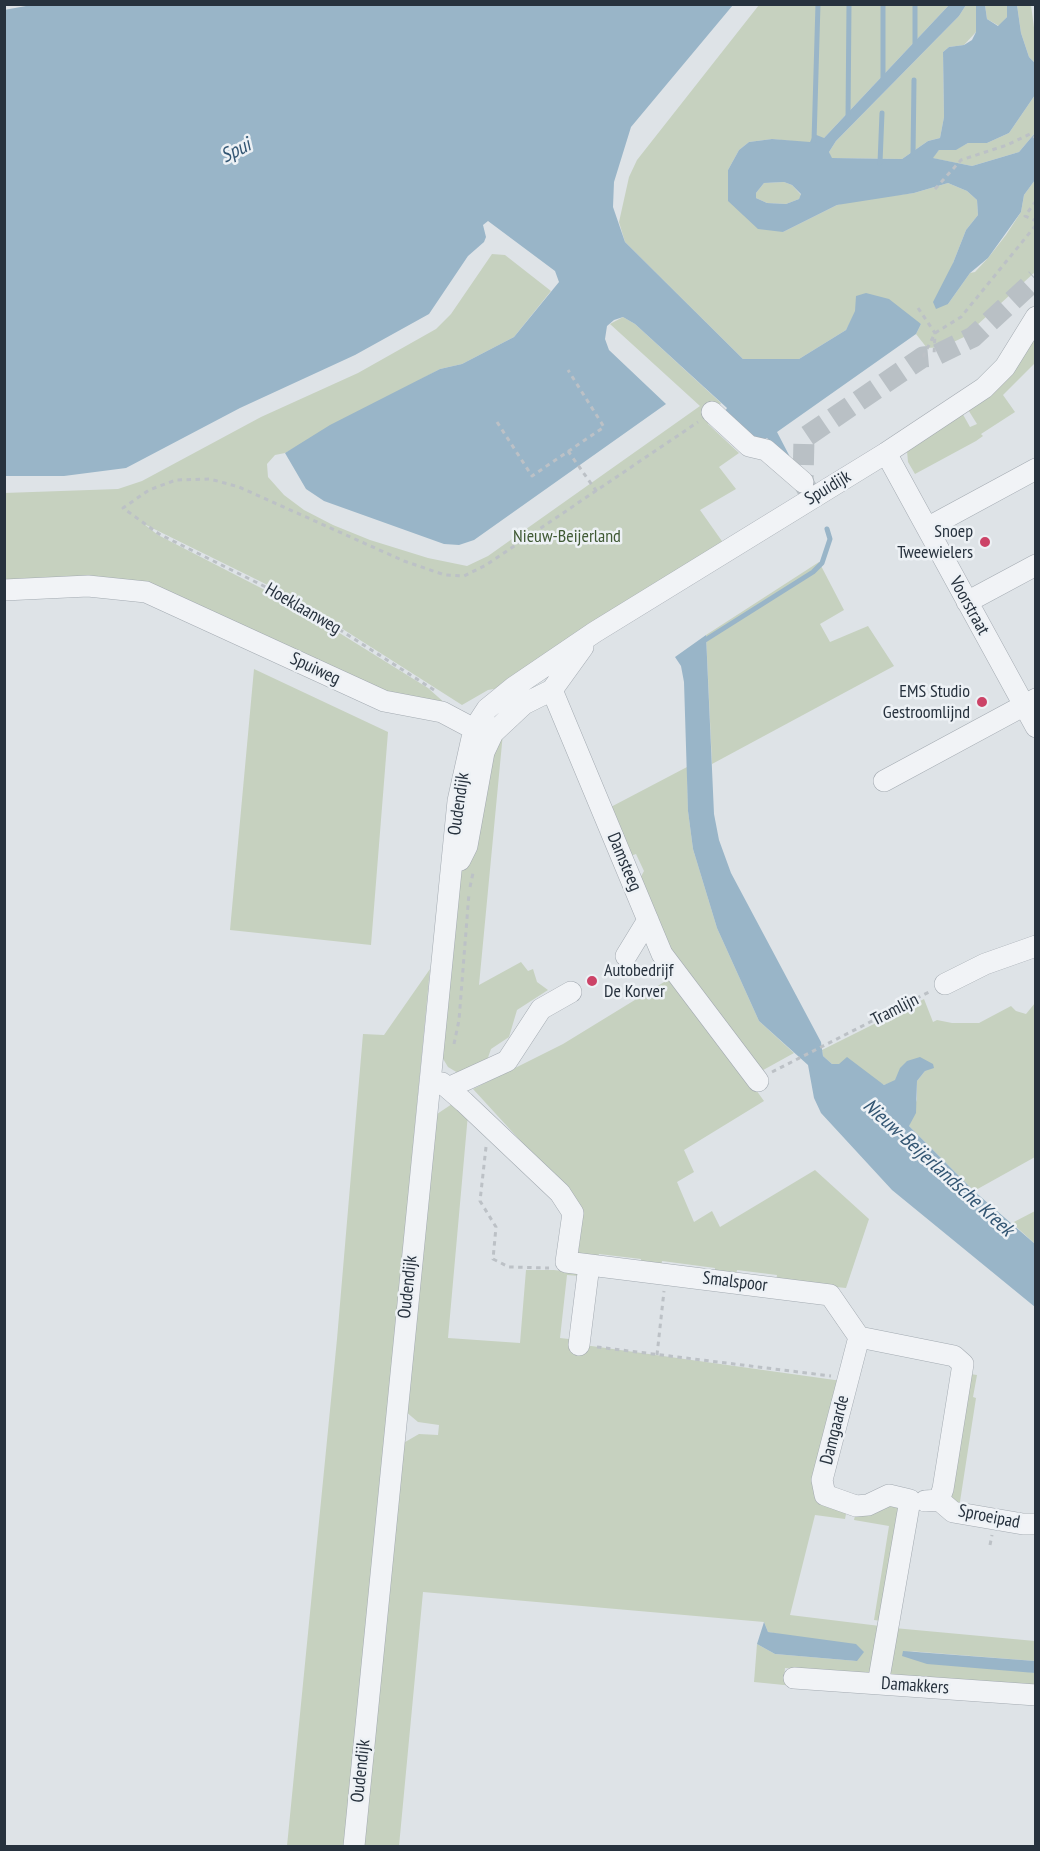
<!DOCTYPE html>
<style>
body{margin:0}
#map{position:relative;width:1040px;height:1851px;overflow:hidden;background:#dee3e7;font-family:"PT Sans Narrow",sans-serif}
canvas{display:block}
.frame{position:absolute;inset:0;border:6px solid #27323e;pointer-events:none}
</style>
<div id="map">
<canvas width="1040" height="1851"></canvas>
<div class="frame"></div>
</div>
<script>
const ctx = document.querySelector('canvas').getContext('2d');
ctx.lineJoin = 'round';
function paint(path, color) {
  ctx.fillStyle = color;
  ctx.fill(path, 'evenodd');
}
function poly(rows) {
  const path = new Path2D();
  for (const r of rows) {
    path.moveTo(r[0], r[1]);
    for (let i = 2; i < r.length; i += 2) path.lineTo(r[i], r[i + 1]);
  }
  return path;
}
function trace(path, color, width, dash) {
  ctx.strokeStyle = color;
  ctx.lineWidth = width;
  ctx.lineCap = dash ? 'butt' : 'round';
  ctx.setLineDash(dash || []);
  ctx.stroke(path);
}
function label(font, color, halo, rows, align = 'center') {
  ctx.font = font + ' "PT Sans Narrow",sans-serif';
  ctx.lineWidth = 5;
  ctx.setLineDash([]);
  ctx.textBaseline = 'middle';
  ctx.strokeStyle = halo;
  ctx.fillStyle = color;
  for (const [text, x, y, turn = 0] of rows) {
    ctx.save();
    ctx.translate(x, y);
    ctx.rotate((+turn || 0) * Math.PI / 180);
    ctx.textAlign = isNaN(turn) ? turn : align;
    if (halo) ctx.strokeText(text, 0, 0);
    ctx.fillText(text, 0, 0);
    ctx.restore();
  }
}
const green = poly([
 [759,5,949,5,824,138,810,143,772,139,749,142,739,150,728,170,783,232,837,205,856,200,914,193,948,183,967,191,977,200,978,215,966,230,953,263,948,304,970,273,975,272,988,258,1006,235,1021,212,1024,195,1035,180,1035,272,964,337,943,347,927,348,916,334,921,324,856,297,856,311,846,330,799,359,743,359,625,242,619,222,629,177,637,160],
 [966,5,976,5,976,32,964,45,949,47,943,52,944,117,940,138,928,141,902,159,831,158,829,152,836,141,959,16],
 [985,5,1007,5,1007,17,999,26,987,19],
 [1017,5,1031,5,1035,35,1035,63,1029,57,1021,33],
 [1035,95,1035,133,1019,152,972,166,932,158,939,150,955,150,968,143,987,143,1009,133],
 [784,182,792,185,801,195,799,199,786,204,767,203,756,198,756,193,764,183],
 [492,254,505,255,551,291,514,337,462,364,440,369,285,453,275,455,267,464,268,477,284,495,304,510,333,525,370,540,428,558,467,566,488,556,700,406,610,324,623,317,635,324,721,403,708,424,739,453,719,467,736,489,700,510,724,544,499,688,488,690,462,705,294,598,144,524,158,535,296,606,428,688,447,705,409,702,159,593,5,586,4,493,118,489,142,481,261,417,358,373,436,329,451,314],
 [1035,331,1035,363,1003,395,1015,412,981,434,983,436,976,441,915,474,908,462,907,451,961,411,970,427,977,424,967,408],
 [819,562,844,610,820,624,830,642,868,626,894,666,712,764,706,635],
 [254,669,388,732,371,945,230,930],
 [503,733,479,985,521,962,528,971,533,969,537,982,548,990,517,1010,509,1037,491,1049,485,1066,458,1073,448,1067,442,1057,455,892,485,763],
 [687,767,688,811,693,849,717,928,759,1021,794,1053,756,1074,664,948,638,882,644,871,636,854,627,857,607,809],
 [430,969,346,1846,287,1846,337,1339,363,1034,384,1035],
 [674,976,764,1101,684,1150,694,1172,677,1182,694,1222,712,1211,720,1227,815,1170,869,1219,846,1288,776,1281,777,1275,737,1270,736,1275,715,1273,715,1268,662,1261,661,1267,641,1264,641,1259,599,1254,598,1259,578,1254,583,1209,473,1089,563,1044],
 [924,999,933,1022,937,1020,952,1023,979,1023,1011,1006,1016,1011,1026,1014,1035,1003,1035,1157,974,1191,909,1126,917,1099,917,1081,925,1071,934,1068,884,1085,840,1064,832,1064,823,1056,822,1050],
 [452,1104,468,1114,448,1338,520,1343,526,1270,554,1270,581,1273,580,1276,567,1275,560,1338,577,1340,577,1344,842,1381,818,1476,847,1509,845,1519,815,1515,790,1615,880,1626,870,1676,785,1668,784,1679,795,1681,794,1686,754,1682,757,1644,775,1654,857,1661,788,1636,768,1632,764,1622,423,1592,399,1846,362,1846,400,1445,419,1434,438,1435,439,1425,418,1422,405,1411,434,1116],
 [1035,1211,1035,1244,1012,1223],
 [970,1374,977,1375,973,1397,976,1398,959,1508,949,1500],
 [887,1503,899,1507,881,1621,874,1620,889,1526,854,1520,856,1511],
 [894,1628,1035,1641,1035,1661,908,1651,1035,1673,1035,1688,889,1675]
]);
const water = poly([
 [37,4,733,5,631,127,614,182,613,207,625,242,743,359,799,359,846,330,855,311,856,296,866,293,889,299,921,324,916,334,777,432,790,457,787,459,767,438,759,442,724,413,727,408,635,324,623,317,614,320,607,326,605,339,609,350,666,404,474,540,459,545,444,544,324,501,306,489,285,453,330,425,440,369,462,364,514,337,559,282,555,271,488,221,483,225,486,237,484,242,468,256,429,314,355,355,240,408,126,468,64,476,5,476,4,10],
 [949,5,966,5,959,16,836,141,829,152,832,158,902,159,928,141,940,138,944,117,943,52,949,47,964,45,972,40,976,32,976,5,985,5,987,19,998,26,1007,17,1007,5,1017,5,1021,33,1029,57,1035,63,1035,95,1009,133,987,143,968,143,956,150,939,150,933,158,972,166,1019,152,1035,133,1035,180,1024,195,1021,212,988,258,970,273,948,304,936,309,933,302,953,263,966,230,978,215,977,200,967,191,948,183,914,193,837,205,783,232,758,229,728,201,728,170,739,150,749,142,772,139,810,142,814,134,824,138],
 [784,182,792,185,801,194,799,199,786,204,767,203,756,198,756,193,764,183],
 [706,635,714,814,719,840,731,873,821,1042,823,1056,832,1064,839,1064,847,1057,884,1085,895,1080,900,1068,907,1061,920,1057,933,1064,934,1068,925,1071,917,1081,916,1113,909,1126,974,1191,1035,1244,1035,1307,892,1190,821,1113,814,1098,808,1065,759,1021,717,928,693,849,688,811,684,682,681,666,675,657],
 [764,1622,768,1632,856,1644,864,1652,857,1661,775,1654,757,1644],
 [903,1651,1035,1661,1035,1673,927,1664,902,1656]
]);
const stream = poly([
 [915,48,915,4],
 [883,81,883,4],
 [848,120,849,4],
 [814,141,818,4],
 [913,156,914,80],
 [880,163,882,113],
 [702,642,813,572,822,563,830,539,827,529]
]);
const minorTunnel = poly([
 [810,494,803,482,804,438,923,357,934,356,973,337,1036,279]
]);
const path = poly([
 [935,189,961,160,1007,145,1030,134,1036,138],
 [1036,201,1025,216,1036,221],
 [918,308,935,333,934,356],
 [923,357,935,333,961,317,1036,225],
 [497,422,532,476,604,427,568,370],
 [568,451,597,492],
 [434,690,298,603,159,534,123,508,149,490,176,480,210,479,239,487,404,561,445,575,464,576,486,565,698,422],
 [470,887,473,873],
 [454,1044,459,1020,469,893],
 [772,1072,929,992],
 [486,1147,480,1201,496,1227,493,1259,509,1267,549,1268],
 [597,1347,831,1376],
 [657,1355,664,1291],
 [990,1545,992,1535]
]);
const minor = poly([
 [712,412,749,446,766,450,803,482],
 [886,453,1036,727],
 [927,528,1036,469],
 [4,590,88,586,146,592,384,701,442,712,474,729],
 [967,602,1036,565],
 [583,647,552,690,662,954,758,1081],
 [884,781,1036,699],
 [460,860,467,846,484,752,493,733,524,704,552,690],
 [626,956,648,920],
 [945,984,985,964,1036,946],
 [430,1082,442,1083,464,1102,560,1193,573,1213,566,1262,830,1295,859,1337],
 [448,1088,507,1061,541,1009,571,992],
 [579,1345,589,1265],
 [925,1501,939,1500,953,1512,1023,1524,1036,1524],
 [794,1678,1036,1695],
 [878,1684,910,1500,889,1495,868,1505,856,1506,825,1495,822,1480,859,1337,954,1356,963,1364,943,1489,939,1500],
 [354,1846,458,801,474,729,487,709,514,687,595,632,886,453,984,388,1005,367,1036,317]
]);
const markers = [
 [985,542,6,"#cc4367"],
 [982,702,6,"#cc4367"],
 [592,981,6,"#cc4367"]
];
const streetNames = [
 ["Spuidijk",828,488,-31],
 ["Voorstraat",969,606,61],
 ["Hoeklaanweg",303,609,30],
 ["Spuiweg",315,669,25],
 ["Oudendijk",459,804,-82],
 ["Damsteeg",624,862,67],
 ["Tramlijn",895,1010,-27],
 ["Smalspoor",735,1282,7],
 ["Oudendijk",408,1287,-84],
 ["Damgaarde",835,1430,-76],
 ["Sproeipad",989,1517,11],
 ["Damakkers",915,1686,4],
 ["Oudendijk",361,1771,-84]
];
const poiNames = [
 ["Snoep",973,532],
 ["Tweewielers",973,553],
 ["EMS Studio",970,692],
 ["Gestroomlijnd",970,713],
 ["Autobedrijf",604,971,"left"],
 ["De Korver",604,992,"left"]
];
const parkNames = [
 ["Nieuw-Beijerland",567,537]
];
const waterNames = [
 ["Spui",236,151,-27],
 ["Nieuw-Beijerlandsche Kreek",938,1168,42]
];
paint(green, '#c6d1bf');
paint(water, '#99b5c8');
trace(stream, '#99b5c8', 5);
trace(minorTunnel, '#b9c0c5', 21, [21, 10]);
trace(minor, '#a3aab1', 22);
trace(path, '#bcc1c6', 3, [4.5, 4.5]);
trace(minor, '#f1f3f6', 21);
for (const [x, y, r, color] of markers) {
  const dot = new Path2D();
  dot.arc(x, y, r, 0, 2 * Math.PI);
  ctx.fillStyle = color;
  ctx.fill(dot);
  trace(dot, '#edf1f5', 2);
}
label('18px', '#27323e', '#edf1f5', streetNames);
label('18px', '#27323e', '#edf1f5', poiNames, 'right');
label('18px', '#405a35', '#edf1f5', parkNames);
label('italic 20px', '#325572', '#edf1f5', waterNames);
</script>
